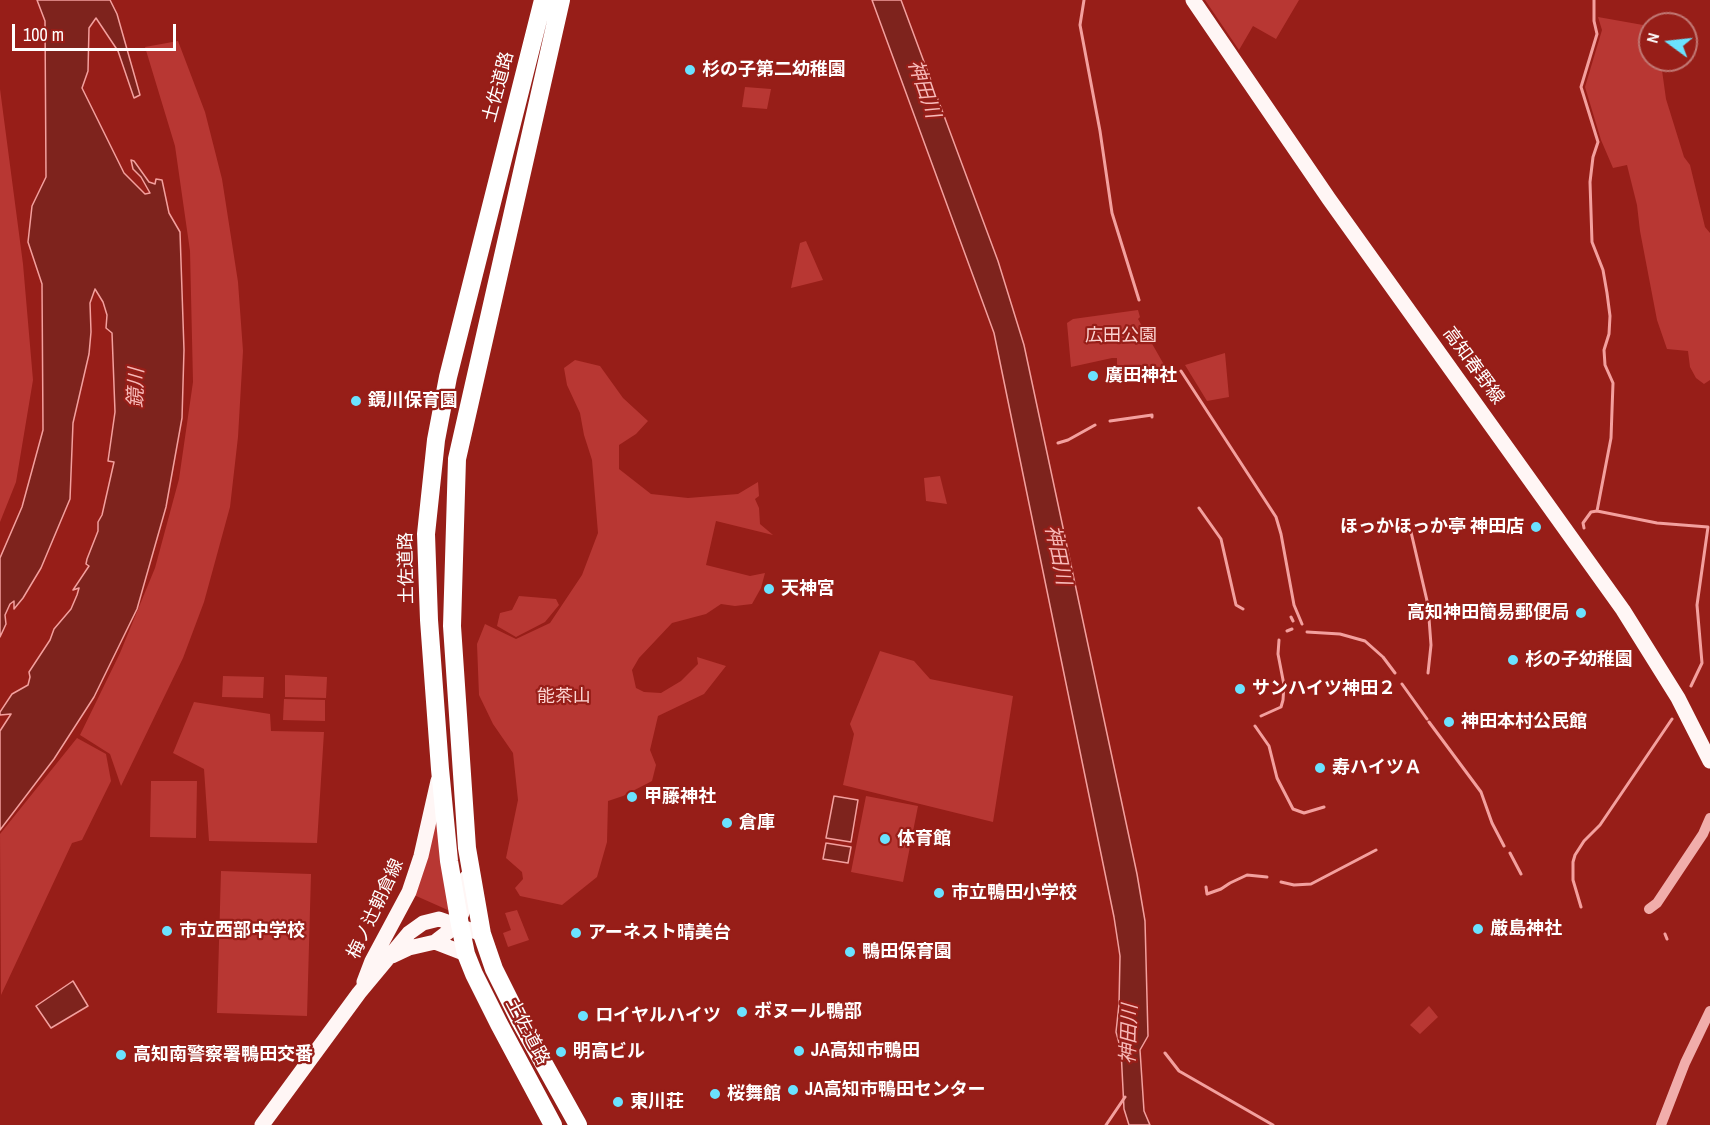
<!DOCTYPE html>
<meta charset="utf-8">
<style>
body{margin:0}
#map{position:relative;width:1710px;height:1125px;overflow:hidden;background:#971e18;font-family:"Archivo Narrow",sans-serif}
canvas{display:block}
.north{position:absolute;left:1638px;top:12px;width:60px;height:60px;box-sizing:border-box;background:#971e18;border:2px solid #c17874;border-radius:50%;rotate:285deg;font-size:16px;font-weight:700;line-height:24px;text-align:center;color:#fff}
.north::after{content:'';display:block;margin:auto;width:21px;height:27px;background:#6be2ff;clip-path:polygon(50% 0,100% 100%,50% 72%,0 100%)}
.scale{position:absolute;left:12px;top:24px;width:164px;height:27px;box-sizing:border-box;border:3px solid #fff;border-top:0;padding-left:8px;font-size:18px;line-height:21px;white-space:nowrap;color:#fff;-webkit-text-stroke:4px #971e18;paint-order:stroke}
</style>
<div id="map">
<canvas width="1710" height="1125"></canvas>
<div class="north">N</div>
<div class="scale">100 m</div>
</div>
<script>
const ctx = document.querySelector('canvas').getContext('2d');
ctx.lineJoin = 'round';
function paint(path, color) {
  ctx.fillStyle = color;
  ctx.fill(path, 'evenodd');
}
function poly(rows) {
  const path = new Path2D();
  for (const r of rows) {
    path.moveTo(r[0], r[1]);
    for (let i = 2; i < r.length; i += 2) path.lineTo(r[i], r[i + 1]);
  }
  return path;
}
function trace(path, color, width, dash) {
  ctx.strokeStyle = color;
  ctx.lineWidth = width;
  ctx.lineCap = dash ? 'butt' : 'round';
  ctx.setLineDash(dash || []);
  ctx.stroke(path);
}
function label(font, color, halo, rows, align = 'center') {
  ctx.font = font + ' "Archivo Narrow","Noto Sans JP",sans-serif';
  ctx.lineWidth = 4.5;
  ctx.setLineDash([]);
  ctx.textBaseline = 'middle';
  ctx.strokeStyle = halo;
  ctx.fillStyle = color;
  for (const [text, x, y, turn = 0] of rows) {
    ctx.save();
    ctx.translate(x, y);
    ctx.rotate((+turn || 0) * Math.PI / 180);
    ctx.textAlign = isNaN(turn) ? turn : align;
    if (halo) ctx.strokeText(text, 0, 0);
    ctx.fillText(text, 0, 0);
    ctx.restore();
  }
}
const green = poly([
 [1205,0,1299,0,1276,39,1253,26,1239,50],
 [1598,17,1643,25,1655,19,1655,24,1650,24,1650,60,1669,60,1661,63,1666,99,1684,157,1690,165,1705,227,1710,233,1710,380,1704,384,1696,378,1690,367,1688,351,1667,349,1657,320,1640,231,1637,205,1627,165,1613,168,1601,140,1585,87,1602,30],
 [178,41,205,112,222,179,238,282,243,351,238,437,230,507,204,602,183,658,121,786,110,754,80,735,120,653,155,568,179,479,193,382,190,251,175,146,145,47],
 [745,87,771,89,767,109,742,107],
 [0,89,23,264,33,380,16,482,0,522],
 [806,241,823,280,791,288,800,243],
 [1138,310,1140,317,1138,319,1167,370,1121,378,1117,375,1117,358,1112,358,1071,367,1067,323,1073,319],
 [1225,353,1229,397,1207,401,1185,365],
 [575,360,600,366,623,398,648,421,636,434,619,445,619,469,651,494,688,498,738,494,758,482,759,496,755,499,759,508,760,524,773,535,716,521,706,565,750,576,765,573,761,588,752,604,735,606,721,604,706,614,672,623,639,658,632,670,636,688,644,692,661,693,681,681,698,664,697,657,726,666,704,694,658,716,650,750,656,765,652,781,623,796,608,801,607,842,597,877,562,905,520,896,515,888,523,879,522,872,506,858,518,800,513,753,493,724,479,695,477,644,485,624,516,639,550,623,582,575,598,533,592,460,584,435,580,413,567,385,564,368],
 [940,476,947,504,926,501,924,478],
 [519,596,556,599,559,605,545,622,516,637,497,626,500,613,512,610],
 [880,651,914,661,930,679,1013,696,993,822,843,785,854,734,850,724],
 [285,675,327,677,326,698,285,697],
 [223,676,264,677,263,698,222,697],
 [284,699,325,700,325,721,283,720],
 [194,702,270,714,271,731,324,732,317,843,209,841,204,769,173,753],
 [77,738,106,754,111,781,82,840,72,843,1,995,0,834],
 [151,781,197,781,196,838,150,837],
 [866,796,918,806,903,882,851,872],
 [438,812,450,911,414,895],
 [221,871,311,874,307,1016,217,1013],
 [517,910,529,940,508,947,503,933,511,930,505,913],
 [1429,1006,1438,1017,1420,1034,1410,1025]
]);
const water = poly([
 [37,0,110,0,117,14,140,95,134,98,118,51,96,18,89,28,88,71,82,88,124,173,145,194,150,193,141,177,133,169,131,160,134,161,149,182,155,184,156,179,162,180,169,213,180,232,184,350,182,418,166,507,137,609,94,697,54,759,0,830,0,731,11,714,0,715,0,712,12,694,28,685,30,677,29,672,50,640,54,629,71,609,77,595,79,588,73,590,89,566,86,564,87,559,98,531,98,522,102,515,114,462,108,461,115,412,112,333,106,328,107,315,103,302,95,289,90,303,91,332,89,354,73,423,70,499,41,568,23,598,14,609,14,601,10,604,5,615,6,624,0,637,0,558,22,507,43,430,42,284,28,242,32,206,46,177,45,21,37,0],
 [872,0,901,0,998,261,1024,345,1137,874,1145,921,1148,1036,1140,1050,1144,1111,1150,1125,1129,1125,1124,1109,1121,1050,1116,1032,1119,1004,1120,956,1114,917,994,333,872,0],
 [834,796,858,800,851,842,826,838,834,796],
 [826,843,851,847,848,863,823,859,826,843],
 [73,981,88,1006,51,1028,36,1006,73,981]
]);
const stream = poly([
 [1084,0,1080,25,1100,131,1112,213,1139,300],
 [1594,0,1594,21,1597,34,1581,87,1598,142,1593,157,1590,182,1592,242,1603,270,1607,293,1610,316,1609,334,1604,350,1605,365,1613,383,1611,438,1597,511,1657,523,1708,527,1697,605,1702,663,1691,686],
 [1181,371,1276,517,1281,534,1294,605,1302,624],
 [1110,421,1152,415,1152,417],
 [1058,443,1068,440,1095,425],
 [1199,508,1221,539,1236,605,1243,609],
 [1584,528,1583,523,1591,512,1597,511],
 [1411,532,1428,605,1431,645,1428,673],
 [1291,617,1293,621],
 [1287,631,1292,629],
 [1307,632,1340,634,1365,641,1383,657,1395,673],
 [1402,684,1427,719],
 [1261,716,1281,707,1283,700,1284,685,1278,654,1279,640],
 [1429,722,1481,792,1492,823,1504,846],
 [1255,726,1269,746,1277,778,1293,809,1304,813,1324,807],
 [1510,853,1521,874],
 [1281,882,1294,885,1311,884,1376,850],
 [1206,887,1207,894,1221,889,1230,883,1247,875,1267,877],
 [1581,907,1573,880,1573,862,1575,855,1584,841,1600,825,1672,719],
 [1665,934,1667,939],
 [1165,1053,1179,1071,1273,1125],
 [1106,1125,1125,1097]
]);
const minor = poly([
 [1649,909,1657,903,1703,834,1710,818],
 [1661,1125,1685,1063,1710,1011]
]);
const major = poly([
 [1193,0,1329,199,1623,610,1678,698,1710,761],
 [435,942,466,954],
 [392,956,409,948,435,942,457,925,464,908,467,877],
 [364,982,372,961,409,892,421,856,438,781],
 [262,1125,359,993,409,933,423,923,439,919,482,934]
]);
const highway = poly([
 [543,0,448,377,436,440,426,534,429,620,440,769,449,861,460,925,466,954,474,974,499,1024,553,1125],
 [561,0,457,459,452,626,467,848,482,934,494,969,519,1019,578,1125]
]);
const markers = [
 [690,70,6,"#6be2ff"],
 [1093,376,6,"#6be2ff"],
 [356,401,6,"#6be2ff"],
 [1536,527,6,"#6be2ff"],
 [769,589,6,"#6be2ff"],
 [1581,613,6,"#6be2ff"],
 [1513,660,6,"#6be2ff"],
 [1240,689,6,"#6be2ff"],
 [1449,722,6,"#6be2ff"],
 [1320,768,6,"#6be2ff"],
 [632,797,6,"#6be2ff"],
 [727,823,6,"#6be2ff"],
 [885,839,6,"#6be2ff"],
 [939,893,6,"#6be2ff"],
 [1478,929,6,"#6be2ff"],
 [167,931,6,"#6be2ff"],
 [576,933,6,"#6be2ff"],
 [850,952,6,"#6be2ff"],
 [742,1012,6,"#6be2ff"],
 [583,1016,6,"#6be2ff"],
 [799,1051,6,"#6be2ff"],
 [561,1052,6,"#6be2ff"],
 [121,1055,6,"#6be2ff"],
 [793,1090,6,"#6be2ff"],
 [715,1094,6,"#6be2ff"],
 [618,1102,6,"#6be2ff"]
];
const poiNames = [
 ["杉の子第二幼稚園",702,70],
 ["廣田神社",1105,376],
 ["鏡川保育園",368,401],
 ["ほっかほっか亭 神田店",1524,527,"right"],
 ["天神宮",781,589],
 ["高知神田簡易郵便局",1569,613,"right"],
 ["杉の子幼稚園",1525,660],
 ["サンハイツ神田２",1252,689],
 ["神田本村公民館",1461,722],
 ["寿ハイツＡ",1332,768],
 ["甲藤神社",644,797],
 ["倉庫",739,823],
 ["体育館",897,839],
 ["市立鴨田小学校",951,893],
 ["厳島神社",1490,929],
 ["市立西部中学校",179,931],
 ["アーネスト晴美台",588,933],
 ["鴨田保育園",862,952],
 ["ボヌール鴨部",754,1012],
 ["ロイヤルハイツ",595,1016],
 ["JA高知市鴨田",811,1051],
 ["明高ビル",573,1052],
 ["高知南警察署鴨田交番",133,1055],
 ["JA高知市鴨田センター",805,1090],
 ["桜舞館",727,1094],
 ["東川荘",630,1102]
];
const streetNames = [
 ["土佐道路",499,87,-75],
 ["高知春野線",1473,366,54],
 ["土佐道路",407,568,-91],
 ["梅ノ辻朝倉線",376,909,-65],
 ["土佐道路",527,1032,62]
];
const parkNames = [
 ["広田公園",1121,336],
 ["能茶山",564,697]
];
const waterNames = [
 ["神田川",923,89,71],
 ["鏡川",137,388,-88],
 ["神田川",1057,555,78],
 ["神田川",1130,1034,-88]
];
paint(green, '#b83733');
paint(water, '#7e231d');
trace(water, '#f3a09e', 1.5);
trace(stream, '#f3a09e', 3);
trace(minor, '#f1adab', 10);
trace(major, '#fff6f5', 15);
trace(highway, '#fff', 18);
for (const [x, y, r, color] of markers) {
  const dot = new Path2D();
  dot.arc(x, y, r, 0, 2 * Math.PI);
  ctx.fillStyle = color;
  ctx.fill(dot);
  trace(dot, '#971e18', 2);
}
label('bold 18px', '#fff', '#971e18', poiNames, 'left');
label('18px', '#fff', '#971e18', streetNames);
label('18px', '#fcd4d2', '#971e18', parkNames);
label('italic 20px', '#f7b9b8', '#971e18', waterNames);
</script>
